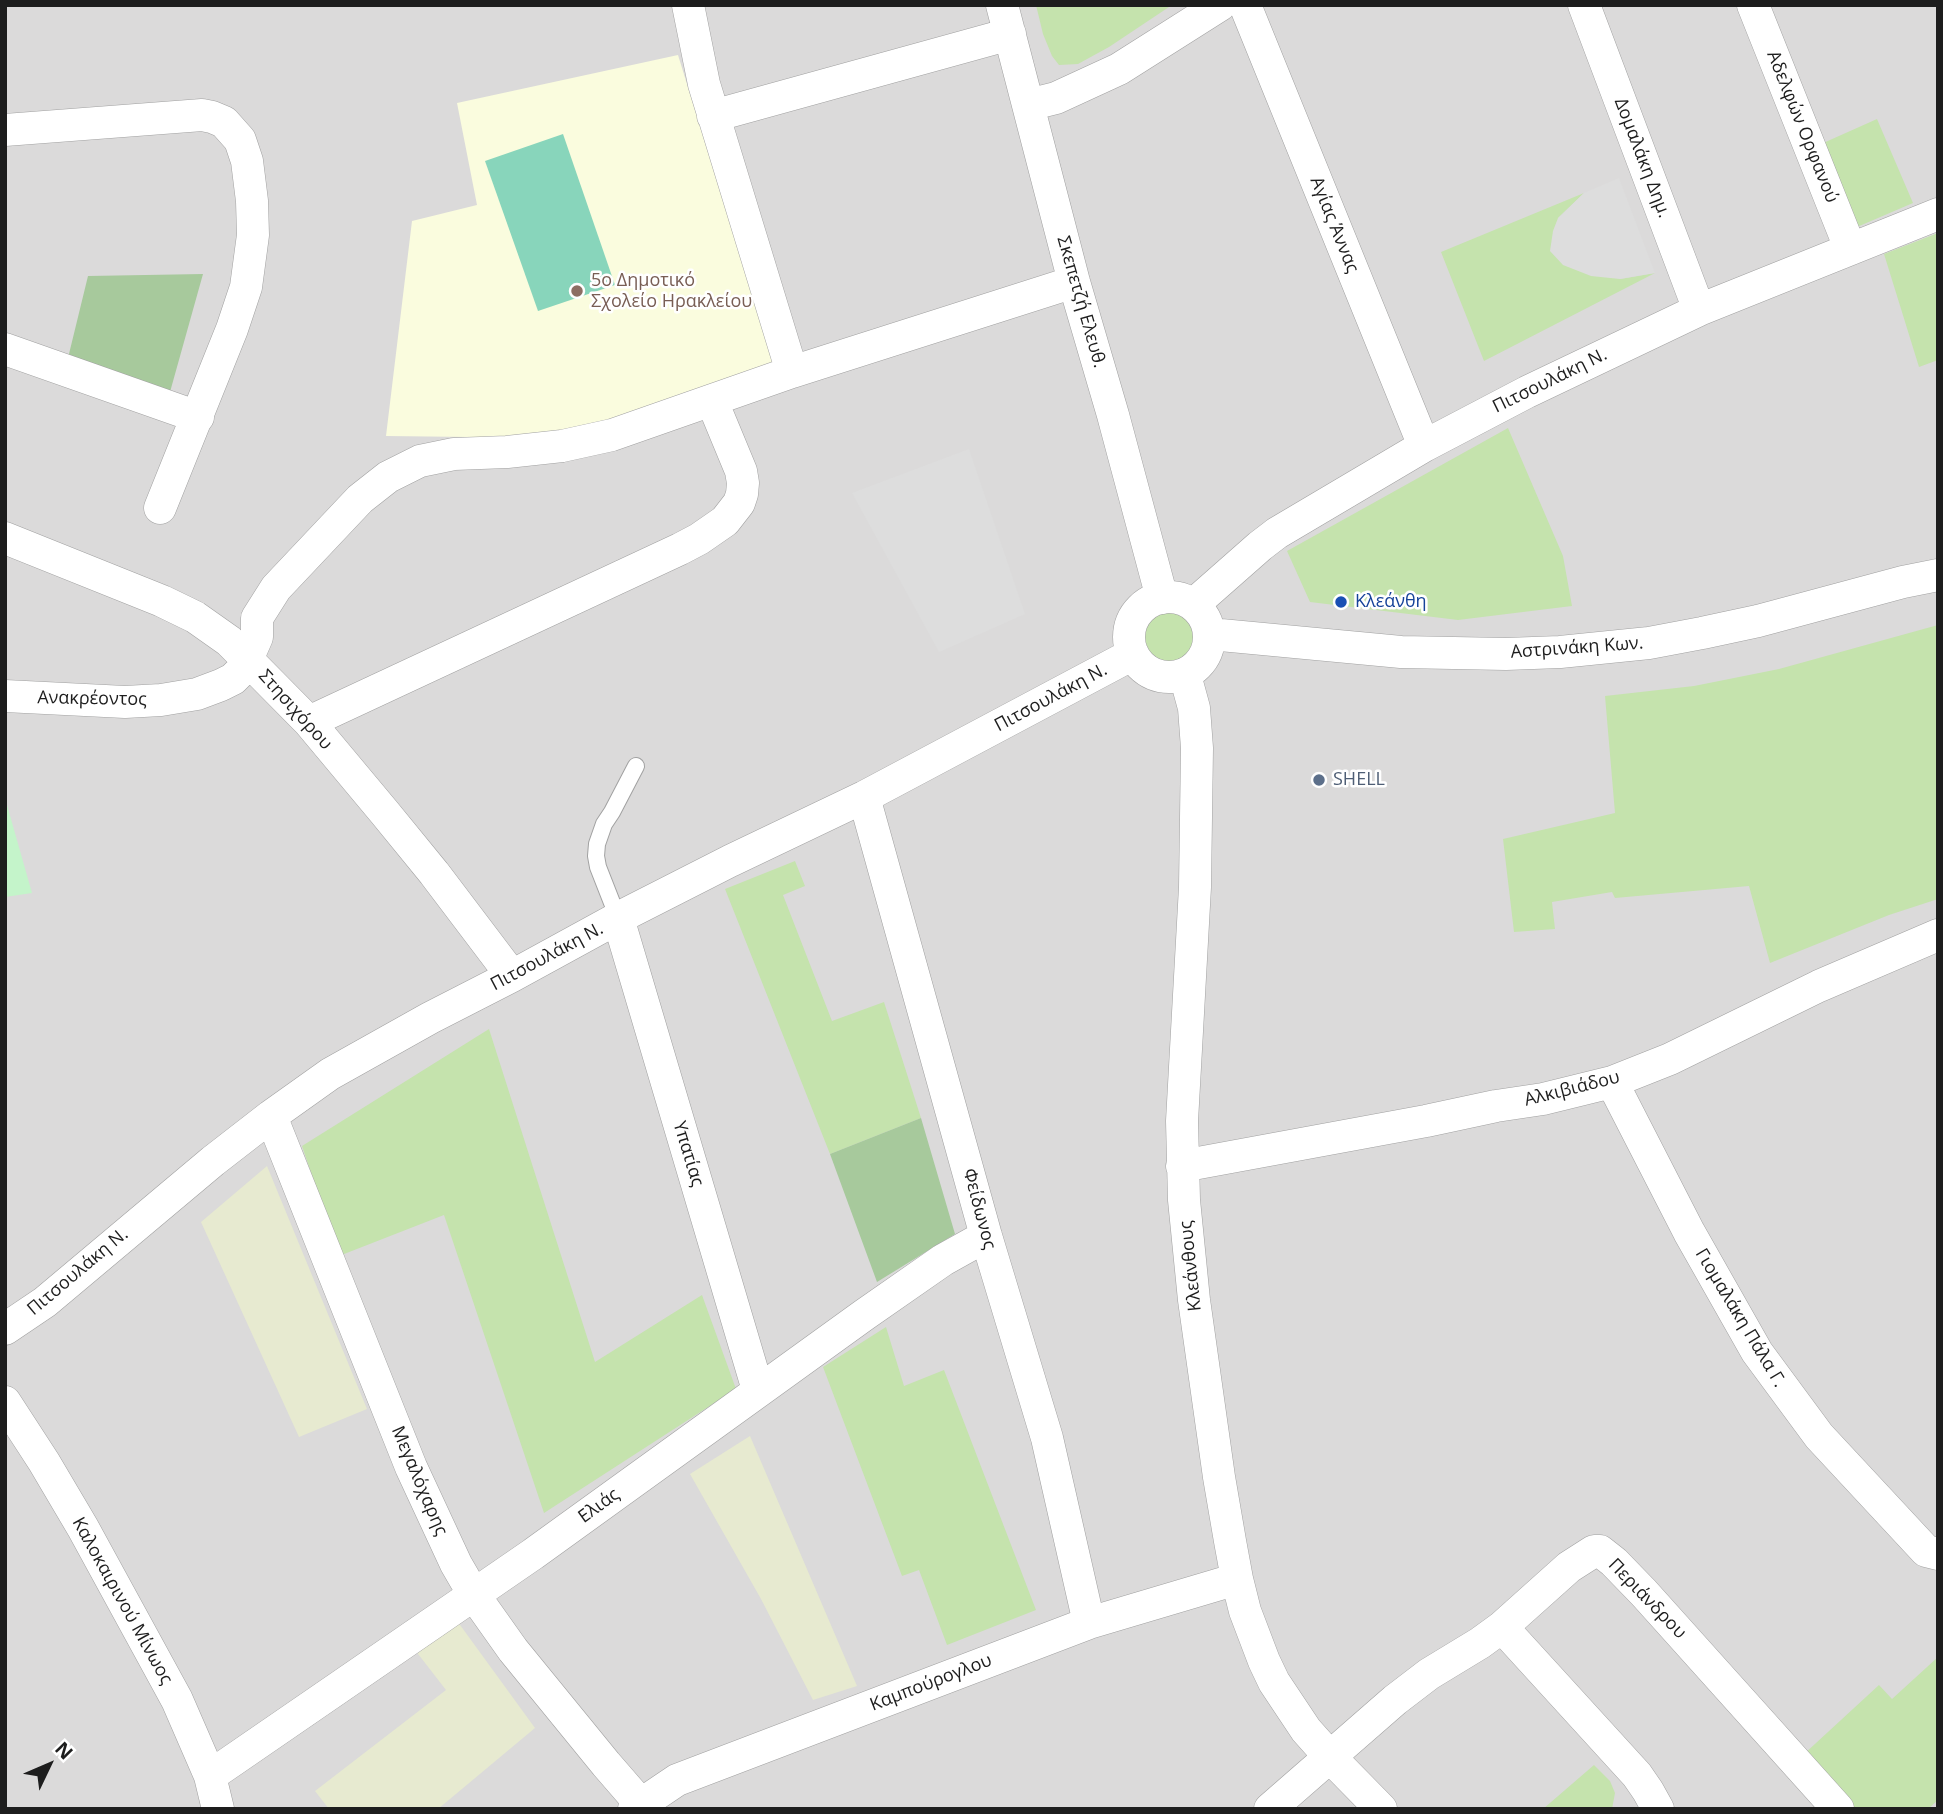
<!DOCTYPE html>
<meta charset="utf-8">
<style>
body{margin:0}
#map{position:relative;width:1943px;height:1814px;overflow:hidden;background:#edeae3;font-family:"Open Sans",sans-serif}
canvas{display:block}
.frame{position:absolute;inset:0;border:7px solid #1d1d1d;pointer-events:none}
.north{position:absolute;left:14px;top:1730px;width:70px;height:70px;-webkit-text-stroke:5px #fff;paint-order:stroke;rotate:46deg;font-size:19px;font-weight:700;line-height:28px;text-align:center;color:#1d1d1d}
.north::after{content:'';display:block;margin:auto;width:24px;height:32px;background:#1d1d1d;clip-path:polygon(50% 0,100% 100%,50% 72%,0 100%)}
</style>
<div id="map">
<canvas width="1943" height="1814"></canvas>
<div class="frame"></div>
<div class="north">N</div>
</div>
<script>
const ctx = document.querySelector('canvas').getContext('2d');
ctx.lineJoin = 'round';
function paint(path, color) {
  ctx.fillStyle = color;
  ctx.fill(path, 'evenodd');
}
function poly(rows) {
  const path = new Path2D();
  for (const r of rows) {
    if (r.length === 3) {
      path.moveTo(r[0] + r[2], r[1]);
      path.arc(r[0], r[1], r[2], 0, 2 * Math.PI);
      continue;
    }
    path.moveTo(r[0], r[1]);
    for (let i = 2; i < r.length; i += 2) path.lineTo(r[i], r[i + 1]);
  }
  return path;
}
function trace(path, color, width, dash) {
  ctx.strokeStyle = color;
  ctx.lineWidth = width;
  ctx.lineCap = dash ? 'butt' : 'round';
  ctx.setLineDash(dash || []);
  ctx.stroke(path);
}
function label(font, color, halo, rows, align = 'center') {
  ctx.font = font + ' "Open Sans",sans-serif';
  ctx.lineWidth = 5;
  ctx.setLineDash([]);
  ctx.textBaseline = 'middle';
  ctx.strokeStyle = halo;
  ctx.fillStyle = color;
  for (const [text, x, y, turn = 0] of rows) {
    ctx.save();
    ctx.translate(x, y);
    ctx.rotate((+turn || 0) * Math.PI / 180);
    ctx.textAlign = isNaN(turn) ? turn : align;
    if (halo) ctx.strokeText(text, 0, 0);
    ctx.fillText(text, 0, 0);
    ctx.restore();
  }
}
const residential = poly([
 [5,5,1938,5,1938,1809,5,1809]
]);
const education = poly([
 [678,55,773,362,556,438,386,436,412,221,477,205,457,103]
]);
const farmland = poly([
 [267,1166,367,1409,299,1437,201,1222],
 [750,1436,857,1686,813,1700,761,1599,690,1474],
 [455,1618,535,1728,438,1809,329,1809,315,1791,446,1690,415,1650]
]);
const grass = poly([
 [1036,5,1172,5,1109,47,1078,64,1059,65,1052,56,1043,34],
 [1877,119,1913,203,1857,227,1821,144],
 [1584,193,1558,218,1620,279,1655,273,1484,361,1441,252],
 [1938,233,1938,360,1919,367,1884,254],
 [1508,428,1563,556,1572,606,1458,620,1310,602,1287,551],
 [1169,638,26],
 [1938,625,1938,899,1889,915,1770,963,1749,886,1615,898,1612,892,1552,902,1555,929,1514,932,1503,839,1615,813,1605,696,1694,686,1779,669],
 [795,861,805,886,783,895,832,1021,884,1002,921,1118,830,1154,725,889],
 [489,1029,595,1362,702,1295,736,1389,544,1513,444,1215,339,1256,302,1146],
 [886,1327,904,1386,944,1370,1036,1610,947,1645,919,1570,902,1576,823,1367],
 [1938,1657,1938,1800,1928,1809,1852,1809,1803,1755,1879,1685,1892,1699],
 [1594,1765,1610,1781,1615,1793,1612,1809,1543,1809]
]);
const forest = poly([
 [203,274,170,392,68,358,88,276],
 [921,1118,955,1234,877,1282,830,1154]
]);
const park = poly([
 [5,798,32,893,5,897]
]);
const pitch = poly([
 [563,134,615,285,538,311,485,161]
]);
const parking = poly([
 [1619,178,1655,273,1620,279,1591,276,1563,265,1550,251,1553,231,1558,218,1584,193],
 [969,449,1025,614,939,652,852,493]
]);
const service = poly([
 [618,918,598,867,596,856,597,844,604,824,612,812,636,766]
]);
const minor = poly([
 [688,5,704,84,792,372],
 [1002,5,1074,282,1113,415,1162,598],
 [1245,5,1424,446],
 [1584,5,1699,310],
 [1753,5,1850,248],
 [1028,105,1056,98,1119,69,1220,5],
 [713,116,1010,34],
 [5,130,202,115,212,117,224,122,240,140,247,161,252,201,253,235,246,287,232,329,160,508],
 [5,349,198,417],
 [5,538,162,601,195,617,229,641,309,722,385,813,434,873,512,976],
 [1169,637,40],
 [1193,605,1260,546,1277,533,1424,446,1527,392,1699,310,1938,214],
 [1210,634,1401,652,1506,654,1560,652,1649,643,1702,633,1758,621,1903,582,1938,575],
 [1185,675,1194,708,1197,748,1195,887,1182,1121,1184,1200,1194,1300,1219,1477,1230,1541,1237,1579,1245,1611,1264,1661,1274,1682,1306,1730,1330,1757,1381,1809],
 [5,696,125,702,161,700,197,694,221,685,233,679,243,669,257,637,257,618,276,588,360,499,388,477,420,461,454,454,507,452,562,446,612,435,792,372,1074,282],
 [309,722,680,549,699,539,725,521,739,503,742,494,743,483,741,471,712,401],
 [864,797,986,1236,1047,1438,1089,1623],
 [618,918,758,1390],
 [1612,1082,1689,1232,1757,1352,1819,1436,1926,1551,1938,1554],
 [271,1116,411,1467,456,1564,474,1595,513,1650,606,1764,645,1809],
 [1182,1166,1426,1121,1496,1106,1543,1099,1612,1082,1670,1059,1819,986,1938,935],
 [5,1329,45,1302,213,1161,271,1116,330,1074,430,1018,512,976,618,918,730,861,864,797,1133,654],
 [5,1402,44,1462,83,1528,177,1700,210,1776,218,1809],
 [1502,1627,1637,1775,1648,1791,1658,1809],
 [210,1776,533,1554,864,1315,943,1260,986,1236],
 [634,1809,677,1780,1089,1623,1237,1579],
 [1270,1809,1395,1700,1429,1674,1480,1643,1502,1627,1569,1567,1594,1551,1600,1551,1614,1562,1644,1593,1838,1809]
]);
const markers = [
 [577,291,7,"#8d6e63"],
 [1341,602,7,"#1a4fb4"],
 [1319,780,7,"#5c6f8a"]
];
const streetNames = [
 ["Αδελφών Ορφανού",1802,127,68],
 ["Δομαλάκη Δημ.",1642,158,69],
 ["Αγίας Άννας",1334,225,68],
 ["Σκεπετζή Ελευθ.",1081,302,74],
 ["Πιτσουλάκη Ν.",1550,381,-26],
 ["Αστρινάκη Κων.",1577,648,-4],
 ["Πιτσουλάκη Ν.",1051,698,-28],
 ["Ανακρέοντος",92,699,1],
 ["Στησιχόρου",295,710,48],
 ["Πιτσουλάκη Ν.",547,957,-28],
 ["Αλκιβιάδου",1572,1089,-14],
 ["Υπατίας",688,1154,73],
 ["Φείδωνος",979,1209,75],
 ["Κλεάνθους",1191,1266,-96],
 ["Πιτσουλάκη Ν.",78,1272,-40],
 ["Γιομαλάκη Πάλα Γ.",1740,1318,59],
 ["Μεγαλόχαρης",419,1481,67],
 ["Ελιάς",599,1506,-36],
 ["Περιάνδρου",1647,1599,46],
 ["Καλοκαιρινού Μίνωος",122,1601,61],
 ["Καμπούρογλου",931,1683,-21]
];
const educationNames = [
 ["5ο Δημοτικό",591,281],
 ["Σχολείο Ηρακλείου",591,302]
];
const transitNames = [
 ["Κλεάνθη",1355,602]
];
const serviceNames = [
 ["SHELL",1333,780]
];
paint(residential, '#dbdada');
paint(education, '#fafcde');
paint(farmland, '#e7ead0');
paint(grass, '#c5e3ad');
paint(forest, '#a7c99c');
paint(park, '#c4f4ca');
paint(pitch, '#88d5bb');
paint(parking, '#ddd');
trace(service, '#a1a1a1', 18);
trace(minor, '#a1a1a1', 33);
trace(service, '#fff', 16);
trace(minor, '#fff', 32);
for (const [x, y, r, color] of markers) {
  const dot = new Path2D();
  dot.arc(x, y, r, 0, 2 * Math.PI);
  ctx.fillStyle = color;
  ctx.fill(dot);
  trace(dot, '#fff', 2.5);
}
label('18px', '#1d1d1d', '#fff', streetNames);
label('18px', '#785e54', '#fff', educationNames, 'left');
label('18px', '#164399', '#fff', transitNames, 'left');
label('18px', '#4e5e75', '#fff', serviceNames, 'left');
</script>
